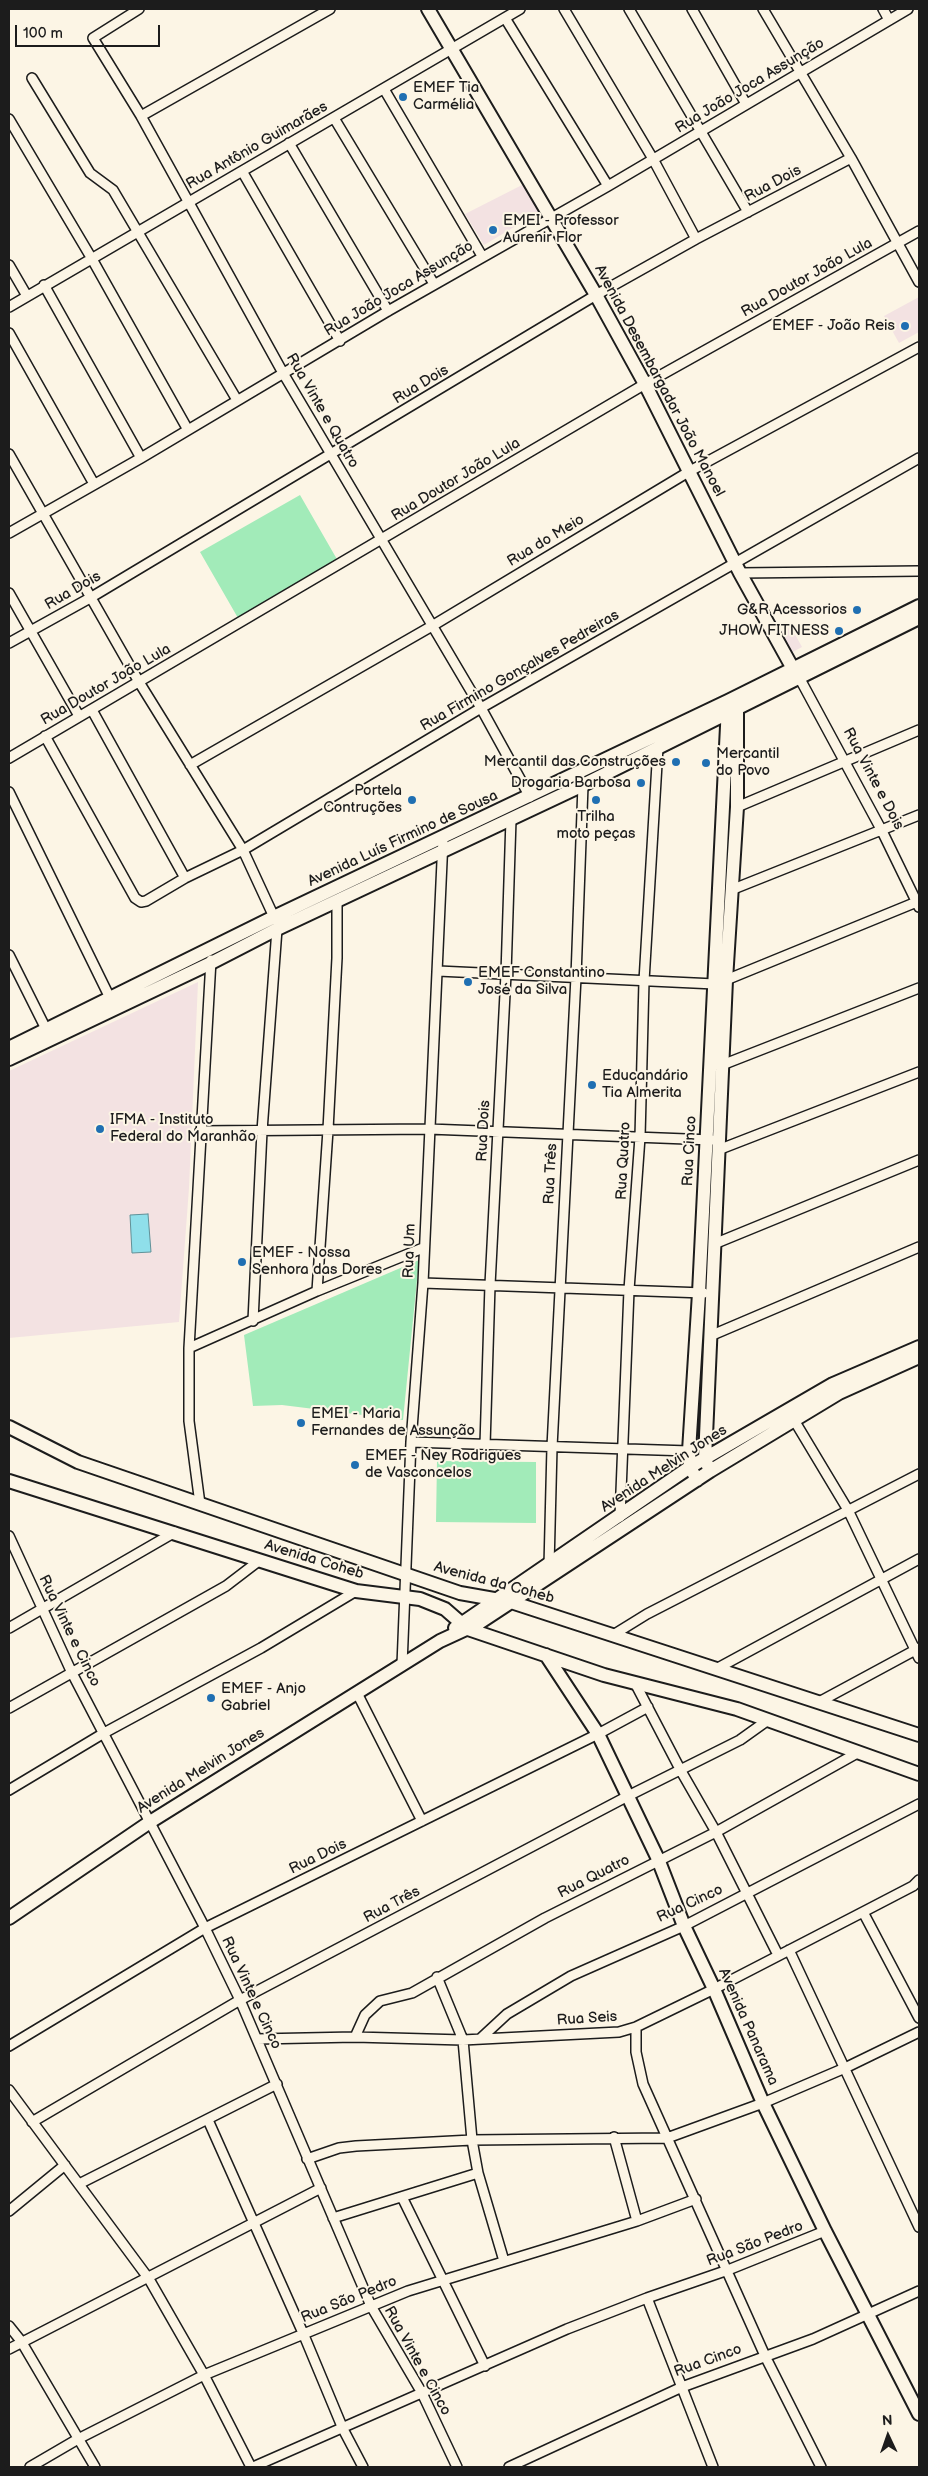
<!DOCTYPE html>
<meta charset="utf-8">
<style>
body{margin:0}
#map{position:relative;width:928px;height:2476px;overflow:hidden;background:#fcf5e5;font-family:"Balsamiq Sans",sans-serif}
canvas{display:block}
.frame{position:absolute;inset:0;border:10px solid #1c1c1c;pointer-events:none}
.north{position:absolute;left:863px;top:2411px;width:50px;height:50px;-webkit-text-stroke:4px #fcf5e5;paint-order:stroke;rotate:357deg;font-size:14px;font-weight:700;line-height:20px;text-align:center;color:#1c1c1c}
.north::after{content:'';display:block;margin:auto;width:18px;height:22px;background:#1c1c1c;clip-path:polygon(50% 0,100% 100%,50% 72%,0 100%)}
.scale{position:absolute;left:15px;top:25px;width:145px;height:22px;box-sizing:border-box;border:2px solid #1c1c1c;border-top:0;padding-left:6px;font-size:15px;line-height:18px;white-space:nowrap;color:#1c1c1c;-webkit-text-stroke:4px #fcf5e5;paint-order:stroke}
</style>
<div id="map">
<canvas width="928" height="2476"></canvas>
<div class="frame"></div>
<div class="north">N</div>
<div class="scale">100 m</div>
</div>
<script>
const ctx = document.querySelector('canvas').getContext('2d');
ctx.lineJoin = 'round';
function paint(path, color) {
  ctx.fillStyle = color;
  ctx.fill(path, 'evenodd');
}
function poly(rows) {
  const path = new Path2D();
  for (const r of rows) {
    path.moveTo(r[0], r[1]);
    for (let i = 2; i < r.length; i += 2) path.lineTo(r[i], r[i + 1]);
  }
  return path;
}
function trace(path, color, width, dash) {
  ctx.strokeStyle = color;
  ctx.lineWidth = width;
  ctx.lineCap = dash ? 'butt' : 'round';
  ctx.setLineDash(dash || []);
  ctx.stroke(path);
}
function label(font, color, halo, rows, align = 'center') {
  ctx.font = font + ' "Balsamiq Sans",sans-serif';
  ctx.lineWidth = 4;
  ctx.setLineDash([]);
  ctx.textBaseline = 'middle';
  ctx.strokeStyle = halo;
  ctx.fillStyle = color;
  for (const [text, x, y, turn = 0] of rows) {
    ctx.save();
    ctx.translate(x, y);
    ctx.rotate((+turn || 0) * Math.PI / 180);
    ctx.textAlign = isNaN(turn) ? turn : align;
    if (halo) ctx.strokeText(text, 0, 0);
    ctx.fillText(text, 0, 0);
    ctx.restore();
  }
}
const built = poly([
 [524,184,541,211,484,245,465,214],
 [919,297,919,332,899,343,884,316],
 [791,627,802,647,789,654,778,633],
 [198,982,189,1188,179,1322,9,1338,9,1071]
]);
const green = poly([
 [300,495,338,561,238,618,200,552],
 [419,1260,403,1420,282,1405,253,1406,244,1335],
 [437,1461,536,1462,536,1523,436,1522]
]);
const water = poly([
 [148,1214,151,1252,132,1253,130,1215,148,1214]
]);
const street = poly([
 [139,9,93,38,141,116,283,373,481,708,530,797],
 [564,9,653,159,696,239],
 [629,9,748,212],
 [692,9,746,104],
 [763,9,851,158,919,282],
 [883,9,889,20],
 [505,18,608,186],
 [32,78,90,173,113,190,237,400],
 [384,89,482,256],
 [141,116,330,9],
 [334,118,434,284],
 [9,119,92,259,188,430],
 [289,143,388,311],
 [242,171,340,341],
 [9,265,27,296],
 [44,285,141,458],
 [9,307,520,9],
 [9,333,94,484],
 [9,454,139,682,243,850,274,917],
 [9,533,141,458,388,311,608,186,908,9],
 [740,573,919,571],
 [9,593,79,716],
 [9,643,90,598,596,295,696,239,851,158],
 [800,679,882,831,919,907],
 [92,710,185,878],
 [45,736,135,898,141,902,146,901,185,878,243,850,481,708,919,458],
 [9,758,645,384,919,231],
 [190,765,432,626,690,471,919,347],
 [9,792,110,998],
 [737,807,919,730],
 [731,890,919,815],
 [9,955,46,1029],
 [438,971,715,984],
 [726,980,919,901],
 [722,1065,919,988],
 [200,1131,429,1129,712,1140],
 [718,1150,919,1072],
 [714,1244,919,1160],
 [423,1283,704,1293],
 [317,1291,328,1130,337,958,337,900],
 [253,1321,262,1131,277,929],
 [710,1336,919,1247],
 [189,1348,317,1291,423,1248],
 [791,1415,848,1510,919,1658],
 [411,1442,689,1451],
 [485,1445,490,1285,506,974,511,819],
 [200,1504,189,1421,189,1348,211,960],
 [620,1517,629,1290,640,1137,644,981,658,747],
 [9,1536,72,1673,205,1928,240,2000,371,2306,422,2393,457,2467],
 [549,1566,552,1447,576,977,583,785],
 [9,1628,175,1532],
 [613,1635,647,1614,919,1474],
 [402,1665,411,1442,423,1283,443,839],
 [716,1669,919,1559],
 [635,1683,681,1771,716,1832,778,1955],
 [357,1693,422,1821],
 [819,1702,919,1648],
 [9,1708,226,1586,260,1560],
 [9,1790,104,1733,261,1648,356,1591],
 [863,1912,919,2018],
 [789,1950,919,2227],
 [437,1977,463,2040,472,2140,478,2173,504,2261],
 [636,2027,636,2052,643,2084,766,2358,821,2467],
 [355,2037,365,2015,380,2001,412,1993,545,1918,716,1832,859,1752],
 [257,2039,355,2037,463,2040,619,2032,636,2027,714,1989,863,1912,913,1886,919,1880],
 [480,2039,507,2014,571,1976,684,1926,919,1804],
 [9,2046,205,1928,598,1734,648,1707],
 [9,2090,149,2279,204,2375,251,2467],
 [208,2120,303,2333,343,2429,363,2467],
 [32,2122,240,2000,628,1796,740,1740,768,1720],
 [614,2137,637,2221],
 [307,2159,339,2148,356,2146,472,2140,667,2138,763,2103,845,2068,919,2032],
 [79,2184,277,2084],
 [402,2197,485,2366],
 [9,2211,65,2165],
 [333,2218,478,2173],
 [647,2298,713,2467],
 [9,2326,21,2341,95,2467],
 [9,2349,321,2188],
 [30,2467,78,2439,204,2375,408,2291,637,2221,696,2199],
 [253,2467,567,2329,647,2298,728,2270,825,2231],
 [509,2467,682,2387,813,2339,919,2291]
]);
const secondary = poly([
 [428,9,596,295,645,384,740,573,797,676],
 [9,1048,274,917,728,701,919,606],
 [9,1059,211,963,277,929,583,785,919,618],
 [9,1427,78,1462,460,1593,511,1602,919,1735],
 [710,1471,705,1459,726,980,737,807,737,703],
 [697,1480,690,1467,689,1451,699,1293,728,706],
 [9,1481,356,1591,420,1599,445,1609,468,1629,604,1675,737,1709,919,1774],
 [455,1628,690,1467,833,1384,919,1347],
 [546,1655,598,1734,658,1859,684,1926,714,1989,763,2103,825,2231,919,2414],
 [9,1918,150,1822,440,1641,479,1623,710,1471,839,1393,919,1357]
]);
const markers = [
 [403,97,5,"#1f6fb2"],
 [493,230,5,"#1f6fb2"],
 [905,326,5,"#1f6fb2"],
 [857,610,5,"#1f6fb2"],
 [839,631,5,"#1f6fb2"],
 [676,762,5,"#1f6fb2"],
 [706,763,5,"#1f6fb2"],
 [641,783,5,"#1f6fb2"],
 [412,800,5,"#1f6fb2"],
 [596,800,5,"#1f6fb2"],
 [468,982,5,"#1f6fb2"],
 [592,1085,5,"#1f6fb2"],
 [100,1129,5,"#1f6fb2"],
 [242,1262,5,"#1f6fb2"],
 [301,1423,5,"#1f6fb2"],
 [355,1465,5,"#1f6fb2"],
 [211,1698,5,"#1f6fb2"]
];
const streetNames = [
 ["Rua João Joca Assunção",750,86,-31],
 ["Rua Antônio Guimarães",257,146,-30],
 ["Rua Dois",773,184,-28],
 ["Rua Doutor João Lula",807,278,-29],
 ["Rua João Joca Assunção",399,289,-31],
 ["Avenida Desembargador João Manoel",659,381,62],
 ["Rua Dois",421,385,-31],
 ["Rua Vinte e Quatro",322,411,60],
 ["Rua Doutor João Lula",456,480,-31],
 ["Rua do Meio",546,541,-31],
 ["Rua Dois",73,591,-30],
 ["Rua Firmino Gonçalves Pedreiras",520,671,-30],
 ["Rua Doutor João Lula",106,685,-30],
 ["Rua Vinte e Dois",873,779,62],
 ["Avenida Luís Firmino de Sousa",403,839,-25],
 ["Rua Dois",484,1131,-87],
 ["Rua Cinco",690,1151,-87],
 ["Rua Quatro",624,1161,-87],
 ["Rua Três",551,1174,-87],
 ["Rua Um",410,1251,-88],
 ["Avenida Melvin Jones",664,1469,-33],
 ["Avenida Coheb",314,1560,17],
 ["Avenida da Coheb",494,1583,15],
 ["Rua Vinte e Cinco",69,1631,64],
 ["Avenida Melvin Jones",201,1771,-32],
 ["Rua Dois",318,1857,-26],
 ["Rua Quatro",594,1877,-27],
 ["Rua Cinco",690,1904,-25],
 ["Rua Três",392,1905,-28],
 ["Rua Vinte e Cinco",251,1993,65],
 ["Rua Seis",587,2019,-4],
 ["Avenida Panarama",748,2027,66],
 ["Rua São Pedro",755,2244,-21],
 ["Rua São Pedro",349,2300,-22],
 ["Rua Vinte e Cinco",417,2361,61],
 ["Rua Cinco",708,2361,-20]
];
const poiNames = [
 ["EMEF Tia",413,88],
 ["Carmélia",413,105],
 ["EMEI - Professor",503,221],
 ["Aurenir Flor",503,238],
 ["EMEF - João Reis",895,326,"right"],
 ["G&R Acessorios",847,610,"right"],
 ["JHOW FITNESS",829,631,"right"],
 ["Mercantil",716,754],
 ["do Povo",716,771],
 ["Mercantil das Construções",666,762,"right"],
 ["Drogaria Barbosa",631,783,"right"],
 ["Portela",402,791,"right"],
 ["Contruções",402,808,"right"],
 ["Trilha",596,817,"center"],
 ["moto peças",596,834,"center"],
 ["EMEF Constantino",478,973],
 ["José da Silva",478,990],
 ["Educandário",602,1076],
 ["Tia Almerita",602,1093],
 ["IFMA - Instituto",110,1120],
 ["Federal do Maranhão",110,1137],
 ["EMEF - Nossa",252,1253],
 ["Senhora das Dores",252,1270],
 ["EMEI - Maria",311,1414],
 ["Fernandes de Assunção",311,1431],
 ["EMEF - Ney Rodrigues",365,1456],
 ["de Vasconcelos",365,1473],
 ["EMEF - Anjo",221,1689],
 ["Gabriel",221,1706]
];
paint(built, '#f3e2e2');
paint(green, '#a2ebb9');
paint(water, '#8fdfea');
trace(water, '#619198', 1);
trace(street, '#1c1c1c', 12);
trace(secondary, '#1c1c1c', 16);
trace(street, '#fcf5e5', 9);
trace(secondary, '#fcf5e5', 12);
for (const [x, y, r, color] of markers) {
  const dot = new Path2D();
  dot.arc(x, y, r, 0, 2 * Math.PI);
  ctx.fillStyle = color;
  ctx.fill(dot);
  trace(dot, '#fcf5e5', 2);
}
label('15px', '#1c1c1c', '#fcf5e5', streetNames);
label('15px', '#1c1c1c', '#fcf5e5', poiNames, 'left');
</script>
